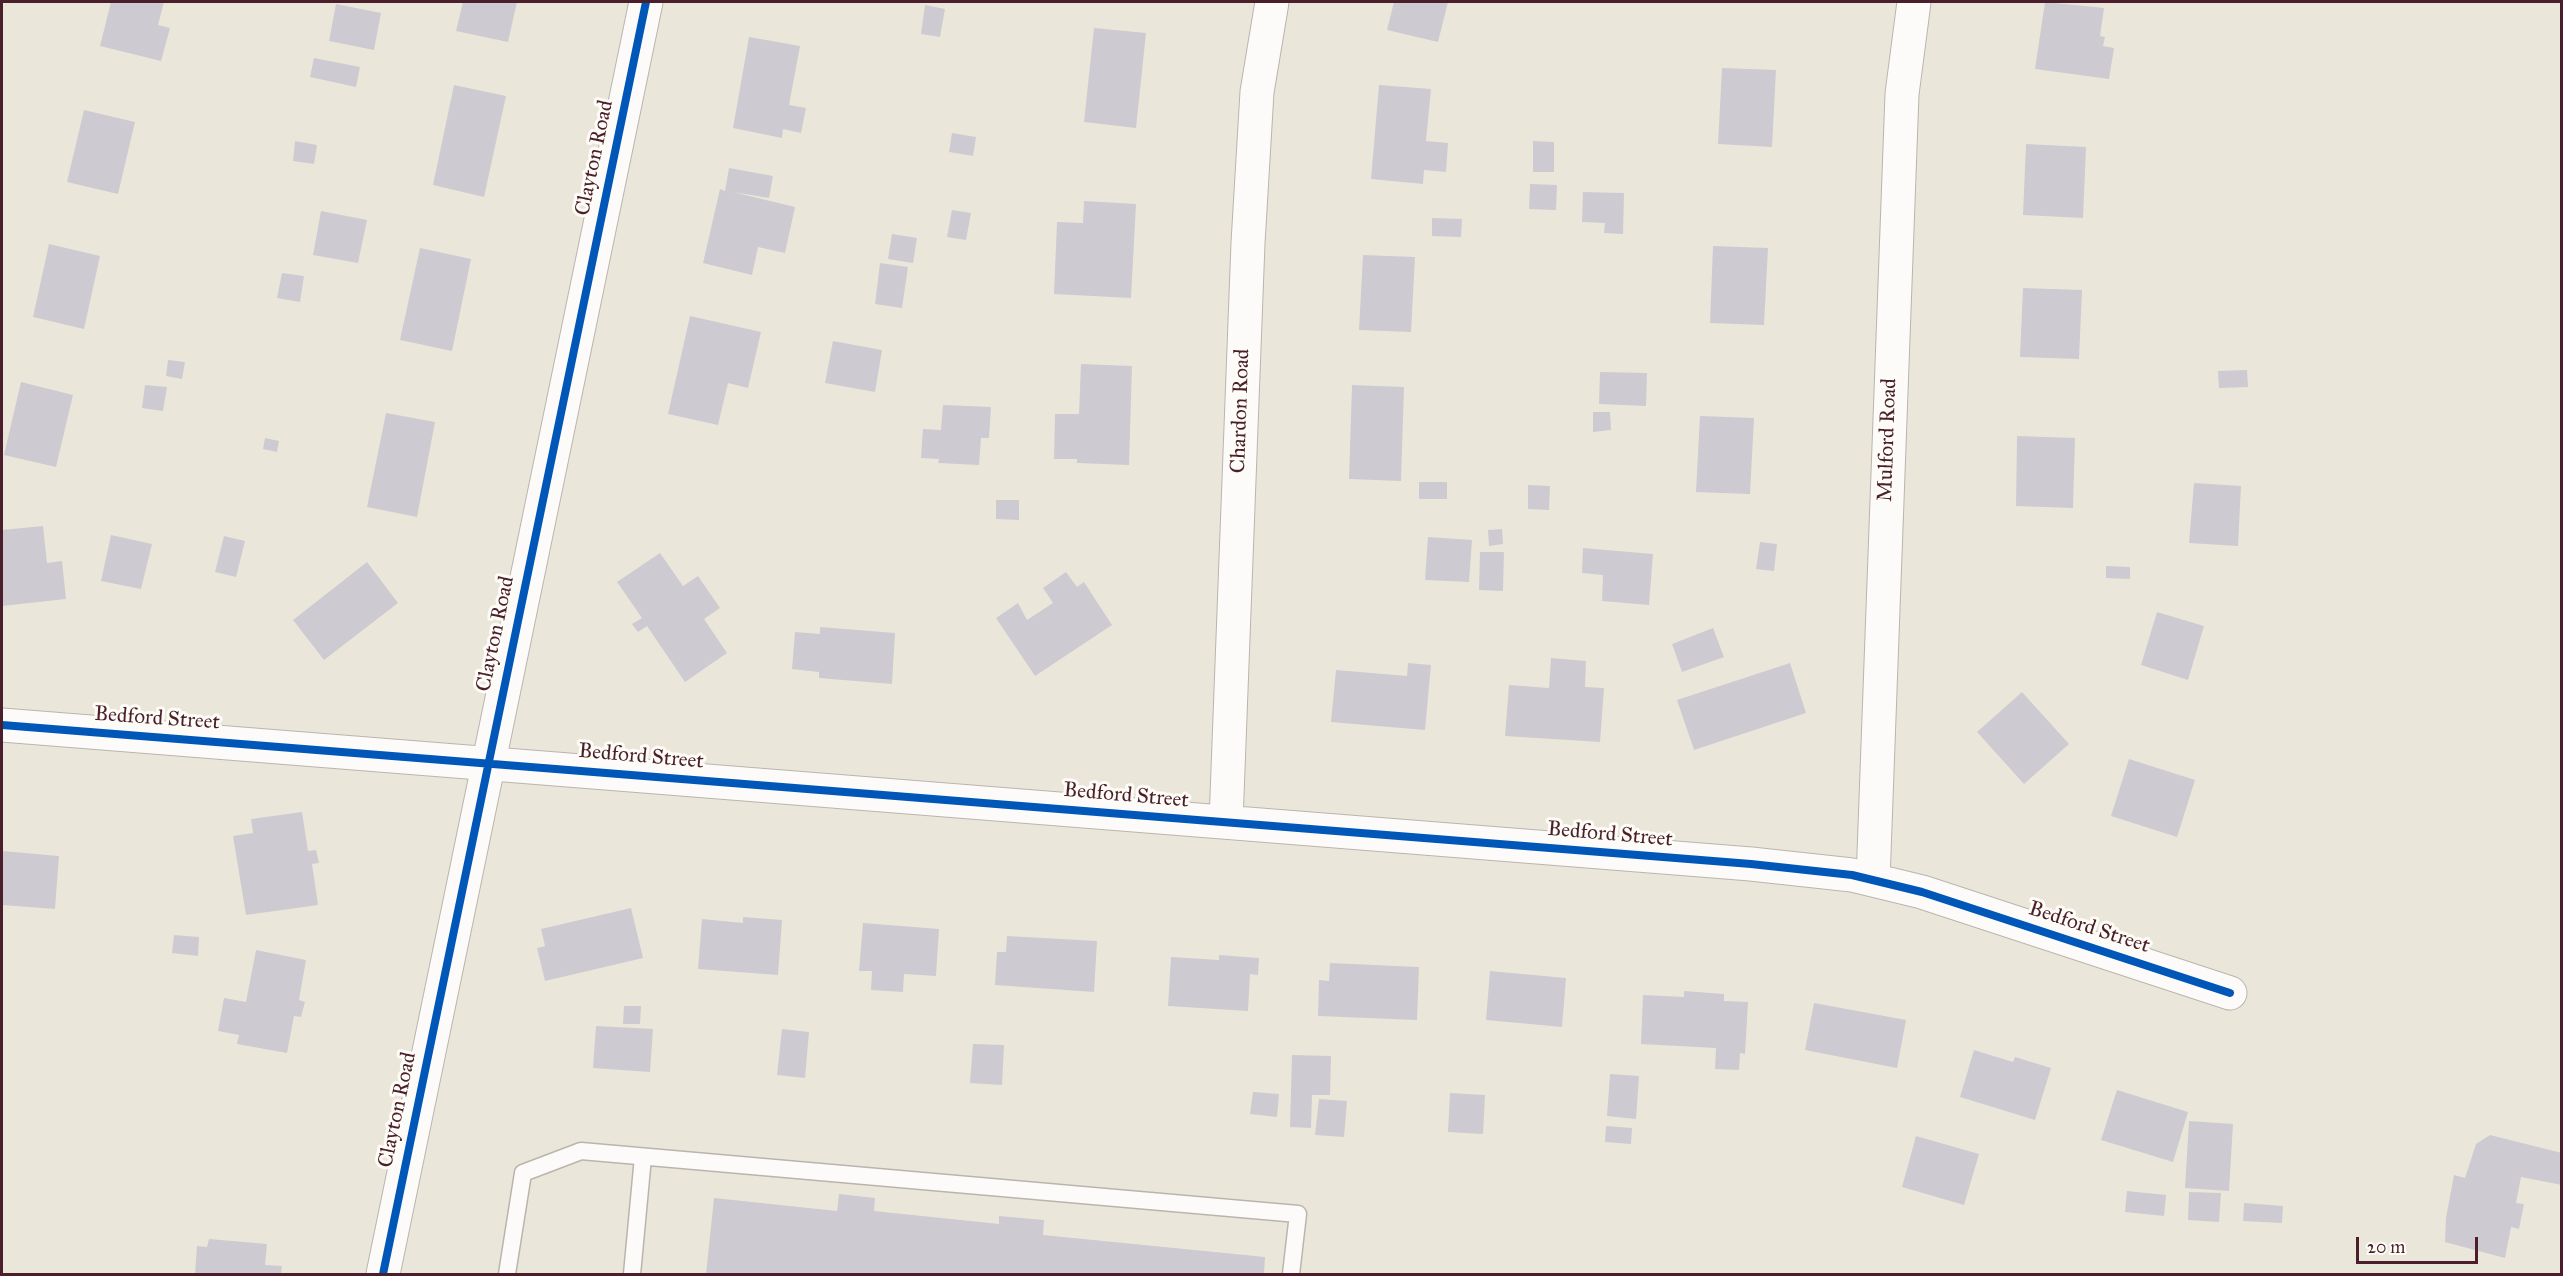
<!DOCTYPE html>
<style>
body{margin:0}
#map{position:relative;width:2563px;height:1276px;overflow:hidden;background:#eae7da;font-family:"IM FELL Great Primer",serif}
canvas{display:block}
.frame{position:absolute;inset:0;border:3px solid #4a1f2b;pointer-events:none}
.scale{position:absolute;left:2356px;top:1237px;width:122px;height:27px;box-sizing:border-box;border:3px solid #4a1f2b;border-top:0;padding-left:8px;font-size:18px;line-height:21px;white-space:nowrap;color:#4a1f2b;-webkit-text-stroke:4px #fdfcf7;paint-order:stroke}
</style>
<div id="map">
<canvas width="2563" height="1276"></canvas>
<div class="frame"></div>
<div class="scale">20 m</div>
</div>
<script>
const ctx = document.querySelector('canvas').getContext('2d');
ctx.lineJoin = 'round';
function paint(path, color) {
  ctx.fillStyle = color;
  ctx.fill(path, 'evenodd');
}
function poly(rows) {
  const path = new Path2D();
  for (const r of rows) {
    path.moveTo(r[0], r[1]);
    for (let i = 2; i < r.length; i += 2) path.lineTo(r[i], r[i + 1]);
  }
  return path;
}
function trace(path, color, width, dash) {
  ctx.strokeStyle = color;
  ctx.lineWidth = width;
  ctx.lineCap = dash ? 'butt' : 'round';
  ctx.setLineDash(dash || []);
  ctx.stroke(path);
}
function label(font, color, halo, rows, align = 'center') {
  ctx.font = font + ' "IM FELL Great Primer",serif';
  ctx.lineWidth = 6;
  ctx.setLineDash([]);
  ctx.textBaseline = 'middle';
  ctx.strokeStyle = halo;
  ctx.fillStyle = color;
  for (const [text, x, y, turn = 0] of rows) {
    ctx.save();
    ctx.translate(x, y);
    ctx.rotate((+turn || 0) * Math.PI / 180);
    ctx.textAlign = isNaN(turn) ? turn : align;
    if (halo) ctx.strokeText(text, 0, 0);
    ctx.fillText(text, 0, 0);
    ctx.restore();
  }
}
const building = poly([
 [111,2,164,2,158,25,170,28,161,61,100,46],
 [463,2,517,2,508,42,456,31],
 [1394,2,1448,2,1438,42,1387,30],
 [2045,2,2104,8,2100,36,2105,37,2103,46,2114,48,2109,79,2035,69],
 [336,4,381,13,374,50,329,41],
 [925,5,945,9,940,37,921,34],
 [1094,28,1146,33,1136,128,1084,122],
 [749,37,800,46,789,105,806,108,801,133,783,129,782,138,733,128],
 [314,58,360,67,356,87,310,77],
 [1722,68,1776,70,1772,147,1718,144],
 [454,85,506,96,484,197,433,185],
 [1379,85,1431,89,1426,141,1448,143,1446,172,1424,170,1423,184,1371,179],
 [84,110,135,122,118,194,67,182],
 [952,133,976,137,973,156,949,152],
 [295,141,317,145,314,164,293,161],
 [1533,141,1554,142,1554,172,1533,172],
 [2026,144,2086,147,2083,218,2023,215],
 [729,168,773,176,769,198,733,192,795,207,785,253,758,247,752,275,703,263,720,189,725,191],
 [1530,184,1557,185,1556,210,1529,209],
 [1583,192,1624,193,1623,234,1604,233,1605,223,1582,222],
 [1084,201,1136,204,1131,298,1054,294,1057,222,1083,223],
 [952,210,971,213,966,240,947,237],
 [321,211,367,220,358,263,313,255],
 [1432,218,1462,219,1461,237,1432,236],
 [892,234,917,238,913,263,888,259],
 [49,244,100,256,84,329,33,317],
 [1713,246,1768,248,1764,325,1710,323],
 [420,248,471,259,452,351,400,340],
 [1363,255,1415,257,1411,332,1359,330],
 [880,263,908,267,902,308,875,304],
 [282,273,304,276,300,302,277,298],
 [2023,288,2082,290,2079,359,2020,357],
 [690,316,761,332,748,388,728,383,718,425,668,414],
 [833,341,882,350,875,392,825,383],
 [168,360,185,362,182,379,166,376],
 [1081,364,1132,366,1129,465,1077,463,1077,459,1054,459,1055,414,1079,414],
 [2247,370,2248,387,2219,388,2218,371],
 [1600,372,1647,373,1646,406,1599,404],
 [21,382,73,395,56,467,4,455],
 [145,385,167,387,163,411,142,408],
 [1352,385,1404,387,1401,481,1349,479],
 [943,405,991,407,989,438,981,438,979,465,938,463,939,459,921,458,923,429,941,430],
 [1593,412,1610,412,1611,430,1593,432],
 [386,413,435,422,417,517,367,507],
 [1700,416,1754,418,1750,494,1696,492],
 [2017,436,2075,438,2073,508,2016,506],
 [265,438,279,441,277,452,263,449],
 [1419,482,1447,482,1447,499,1419,499],
 [2194,483,2241,486,2238,546,2189,543],
 [1528,485,1550,486,1549,510,1528,509],
 [996,500,1019,500,1019,520,996,519],
 [43,526,47,563,62,561,66,599,2,606,2,530],
 [1502,529,1503,544,1489,546,1488,530],
 [111,535,152,544,141,589,101,581],
 [224,536,245,541,236,577,215,572],
 [1428,537,1472,540,1469,582,1425,580],
 [1760,542,1777,544,1774,571,1756,569],
 [1583,548,1653,554,1649,605,1602,601,1603,575,1582,573],
 [1480,552,1504,552,1503,591,1479,590],
 [660,553,683,586,698,576,720,608,704,619,727,653,685,682,647,626,638,632,632,624,642,618,617,582],
 [367,562,398,603,324,660,293,620],
 [2106,566,2130,567,2130,579,2106,578],
 [1066,572,1077,587,1084,582,1112,625,1035,676,996,618,1018,603,1027,620,1053,603,1043,588],
 [2157,612,2204,626,2188,680,2141,665],
 [820,627,895,633,892,684,819,678,819,672,792,669,795,632,820,634],
 [1713,628,1724,657,1682,672,1672,644],
 [1551,658,1586,661,1585,687,1604,688,1600,742,1505,736,1509,685,1549,688],
 [1408,663,1431,665,1425,730,1331,722,1336,670,1407,676],
 [1790,663,1806,713,1694,750,1677,700],
 [2022,692,2069,744,2024,784,1977,732],
 [2129,759,2195,780,2177,837,2111,816],
 [302,812,308,851,316,850,319,863,312,864,318,905,246,915,233,836,253,833,251,819],
 [2,851,59,856,55,909,2,905],
 [631,908,643,958,545,981,537,948,545,946,541,929],
 [743,917,782,920,778,975,698,969,702,919,743,923],
 [863,923,939,929,936,976,904,974,903,992,871,990,872,971,859,971],
 [174,935,199,937,198,956,172,953],
 [1007,936,1097,941,1094,992,995,985,997,952,1006,952],
 [256,950,306,960,299,1000,305,1002,301,1017,294,1016,287,1053,237,1044,239,1035,218,1031,224,998,246,1002],
 [1219,955,1259,958,1258,975,1250,974,1248,1011,1168,1006,1171,957,1219,960],
 [1330,963,1419,967,1417,1020,1318,1016,1319,980,1329,981],
 [1490,971,1566,978,1562,1027,1486,1020],
 [1684,991,1724,994,1724,1001,1748,1002,1745,1054,1740,1053,1739,1070,1715,1069,1716,1048,1641,1044,1643,995,1684,997],
 [1814,1003,1906,1020,1897,1068,1805,1050],
 [624,1006,641,1006,640,1024,623,1024],
 [596,1026,653,1029,650,1072,593,1068],
 [782,1029,809,1032,805,1078,777,1075],
 [973,1044,1004,1045,1002,1085,970,1083],
 [1974,1050,2013,1062,2015,1057,2051,1068,2035,1120,1960,1097],
 [1292,1055,1331,1056,1330,1095,1312,1095,1311,1128,1290,1127],
 [1610,1074,1639,1076,1636,1119,1607,1116],
 [2117,1090,2188,1112,2173,1162,2101,1140],
 [1253,1092,1279,1094,1277,1117,1250,1114],
 [1450,1093,1485,1095,1483,1134,1448,1132],
 [1319,1099,1347,1101,1344,1137,1315,1135],
 [2189,1121,2233,1124,2229,1191,2185,1188],
 [1606,1126,1632,1128,1631,1144,1605,1142],
 [2490,1135,2562,1153,2562,1185,2521,1177,2516,1203,2524,1204,2519,1229,2511,1227,2505,1258,2445,1242,2446,1218,2454,1175,2465,1178,2476,1144],
 [1916,1136,1979,1154,1964,1205,1902,1187],
 [2127,1191,2166,1195,2164,1216,2125,1212],
 [2189,1192,2221,1193,2219,1222,2188,1220],
 [839,1194,875,1198,874,1211,999,1224,999,1216,1044,1220,1043,1235,1265,1257,1264,1274,706,1274,714,1198,837,1211],
 [2244,1203,2283,1206,2282,1223,2243,1221],
 [209,1239,267,1244,265,1265,282,1266,281,1274,195,1274,197,1246,207,1247]
]);
const service = poly([
 [507,1274,523,1173,581,1151,1298,1214,1291,1274],
 [632,1274,643,1157]
]);
const minor = poly([
 [2,725,1751,864,1852,875,1922,892,2230,993],
 [1226,822,1248,243,1257,92,1272,2],
 [1873,880,1902,94,1914,2],
 [383,1274,646,2]
]);
const cycleway = poly([
 [2,725,1751,864,1852,875,1922,892,2230,993],
 [383,1274,646,2]
]);
const streetNames = [
 ["Clayton Road",595,158,-78],
 ["Chardon Road",1241,411,-88],
 ["Mulford Road",1888,440,-88],
 ["Clayton Road",496,634,-78],
 ["Bedford Street",157,719,4],
 ["Bedford Street",641,757,5],
 ["Bedford Street",1126,796,5],
 ["Bedford Street",1610,835,5],
 ["Bedford Street",2089,928,18],
 ["Clayton Road",398,1110,-78]
];
paint(building, '#cecad2');
trace(service, '#bbb4ad', 19);
trace(minor, '#bbb4ad', 35);
trace(service, '#fcfbf9', 16);
trace(minor, '#fcfbf9', 33);
trace(cycleway, '#0057b8', 8);
label('21px', '#4a1f2b', '#fdfcf7', streetNames);
</script>
